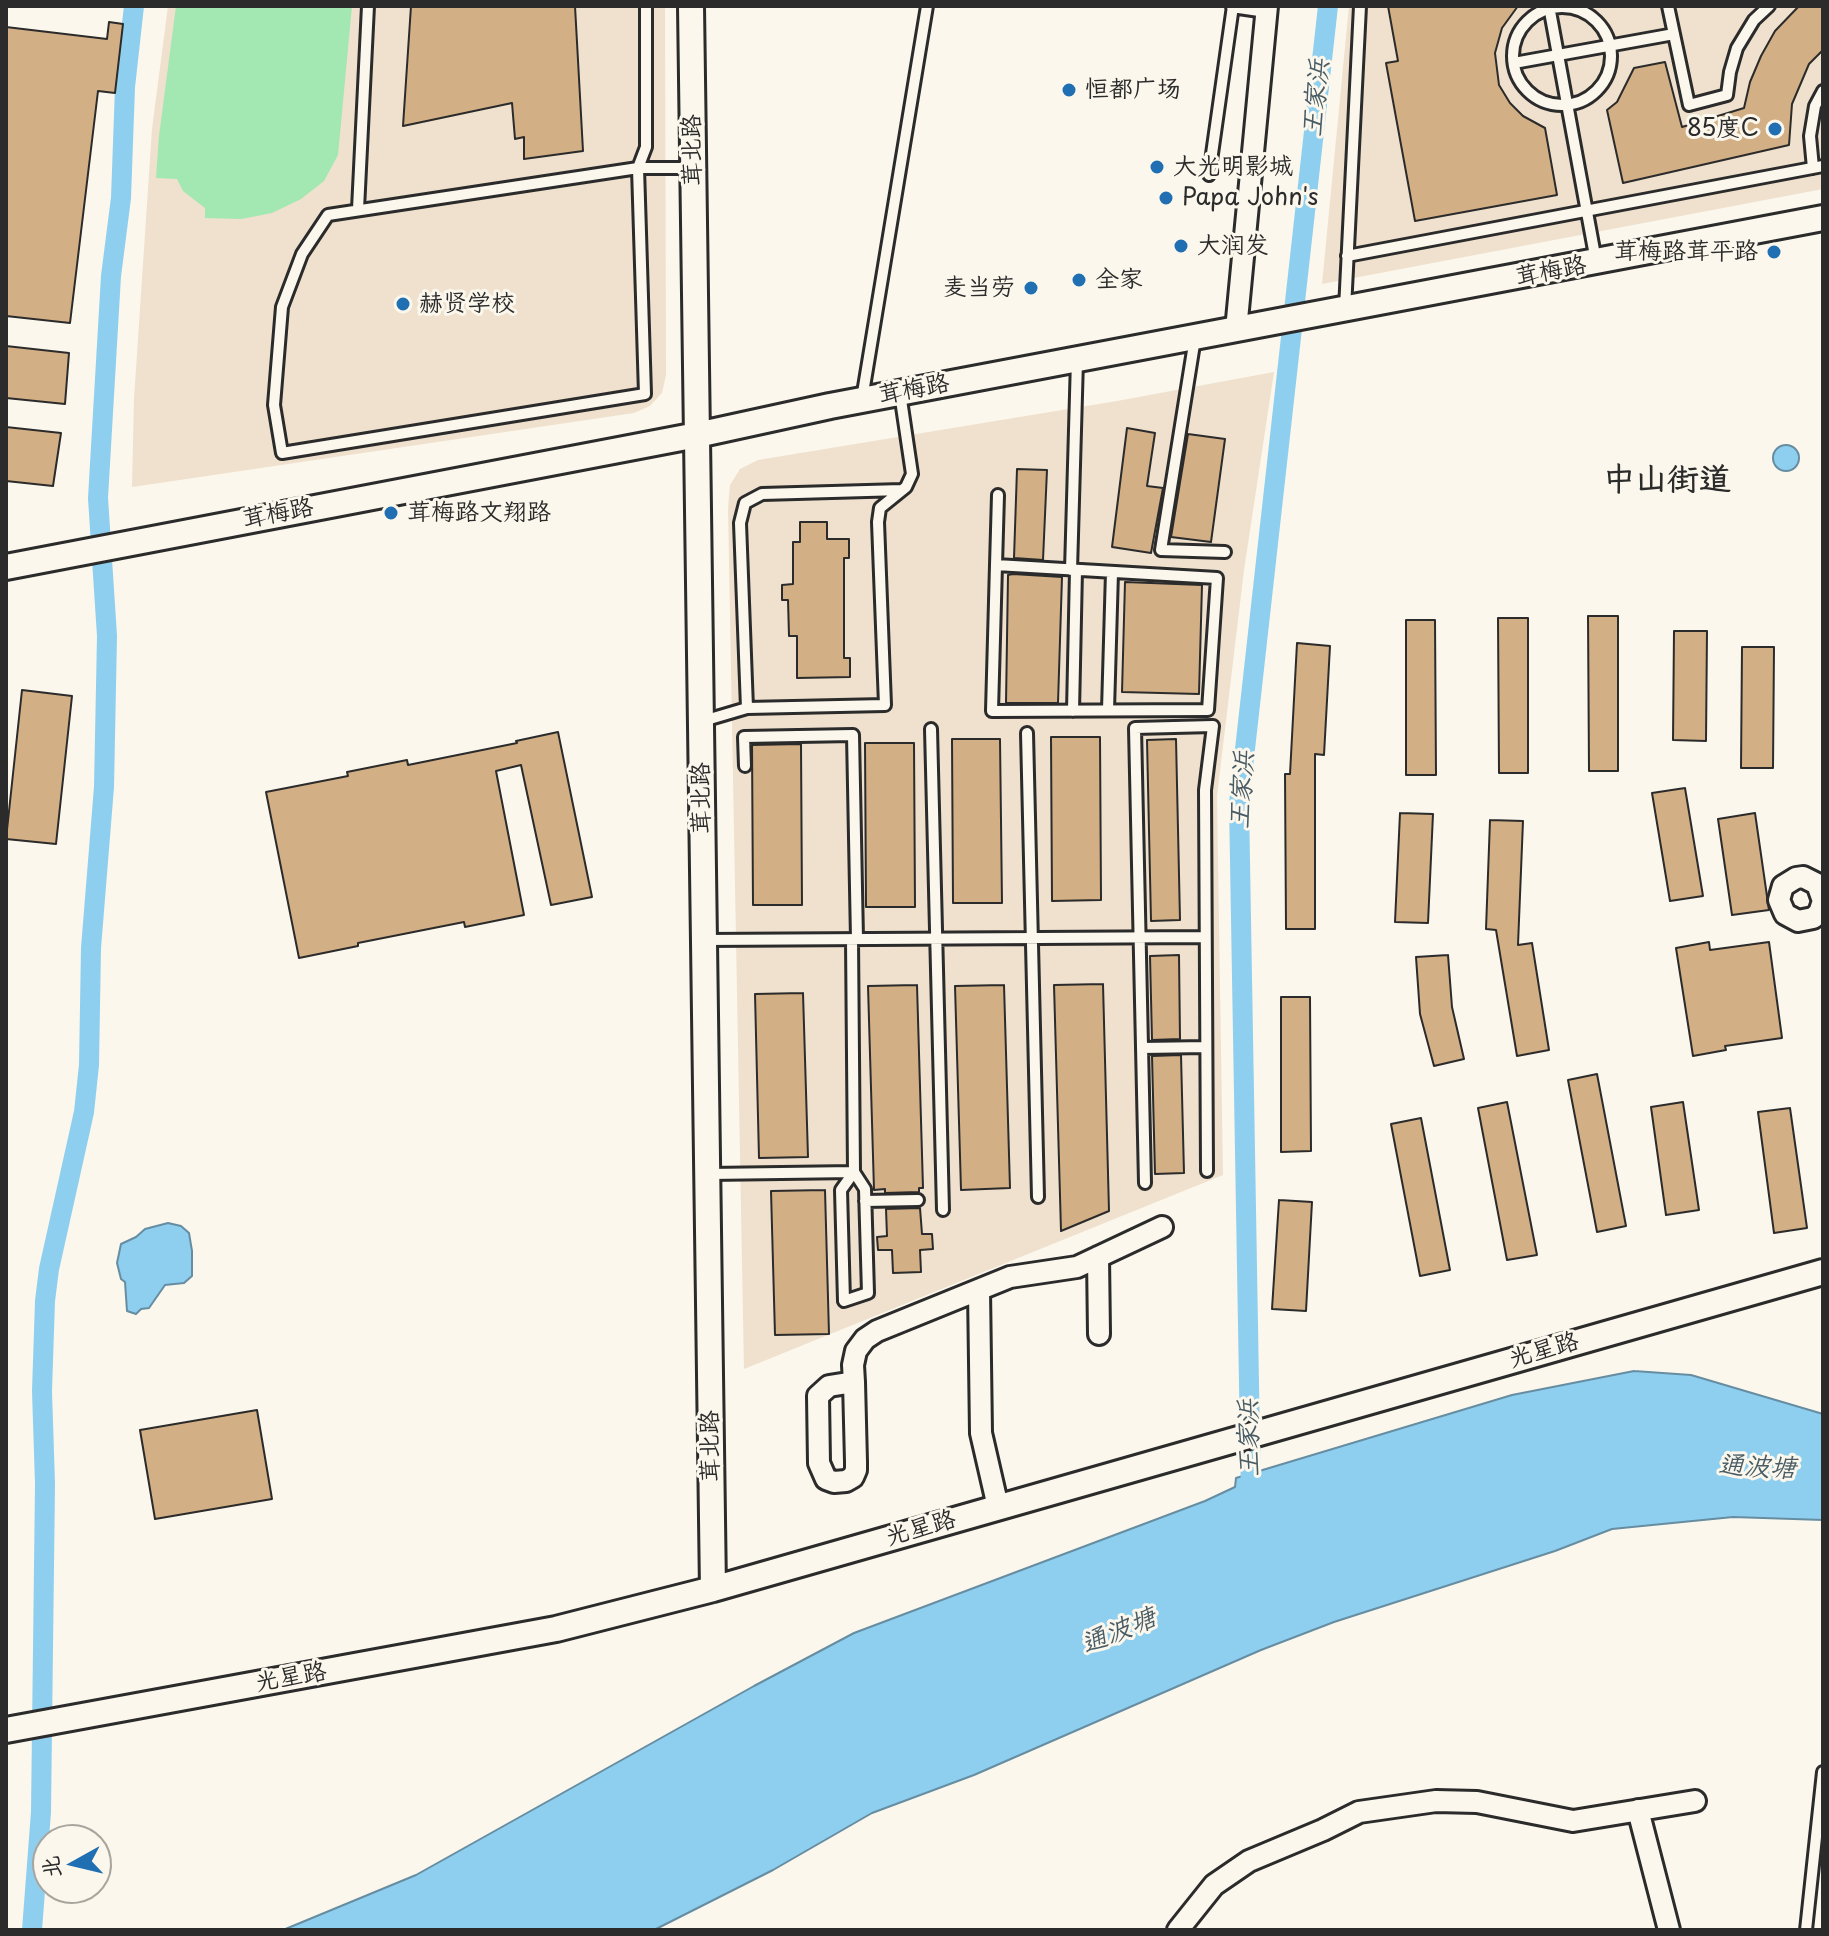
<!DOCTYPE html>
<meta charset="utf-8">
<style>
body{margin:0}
#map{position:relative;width:1829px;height:1936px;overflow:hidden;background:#fbf7ec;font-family:"Playpen Sans","LXGW WenKai TC",sans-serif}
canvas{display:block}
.frame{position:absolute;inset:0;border:8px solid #2b2b2b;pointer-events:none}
.north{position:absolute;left:32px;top:1824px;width:80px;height:80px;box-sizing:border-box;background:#fbf7ec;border:2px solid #a8a59f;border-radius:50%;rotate:262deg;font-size:22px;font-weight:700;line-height:32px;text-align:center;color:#2b2b2b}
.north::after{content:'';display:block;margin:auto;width:28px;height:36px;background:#1f6fb2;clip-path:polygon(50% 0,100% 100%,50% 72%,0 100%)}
</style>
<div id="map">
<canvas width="1829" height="1936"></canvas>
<div class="frame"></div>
<div class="north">北</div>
</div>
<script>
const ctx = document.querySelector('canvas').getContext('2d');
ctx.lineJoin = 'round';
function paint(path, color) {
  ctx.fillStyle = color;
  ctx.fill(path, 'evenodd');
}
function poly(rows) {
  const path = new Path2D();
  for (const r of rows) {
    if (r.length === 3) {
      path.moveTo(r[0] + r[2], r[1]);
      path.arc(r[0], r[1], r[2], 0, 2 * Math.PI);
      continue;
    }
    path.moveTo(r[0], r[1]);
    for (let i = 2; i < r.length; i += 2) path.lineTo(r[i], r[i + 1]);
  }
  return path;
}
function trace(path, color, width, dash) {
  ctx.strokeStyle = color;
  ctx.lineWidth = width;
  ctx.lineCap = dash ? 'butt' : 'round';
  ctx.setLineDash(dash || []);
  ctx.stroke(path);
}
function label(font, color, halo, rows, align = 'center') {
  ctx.font = font + ' "Playpen Sans","LXGW WenKai TC",sans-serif';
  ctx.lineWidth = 6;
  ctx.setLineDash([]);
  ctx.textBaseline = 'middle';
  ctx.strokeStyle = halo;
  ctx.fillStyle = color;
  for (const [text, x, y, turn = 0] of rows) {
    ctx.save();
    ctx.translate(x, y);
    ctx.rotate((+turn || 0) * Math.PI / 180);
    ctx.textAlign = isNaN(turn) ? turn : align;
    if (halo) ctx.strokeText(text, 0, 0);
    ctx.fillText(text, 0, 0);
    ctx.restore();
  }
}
const built = poly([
 [168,6,665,6,666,375,662,393,650,406,634,413,132,487,134,399,152,129],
 [1349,6,1823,6,1823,189,1322,284],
 [1274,372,1244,570,1217,796,1223,1175,744,1369,728,508,730,485,740,469,758,460,1117,401]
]);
const green = poly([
 [176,6,352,6,338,155,324,181,301,199,272,213,241,219,205,218,205,208,183,191,177,179,156,178,159,136]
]);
const water = poly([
 [1786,458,13],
 [168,1223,181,1226,189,1233,192,1251,192,1276,184,1283,165,1285,149,1308,141,1309,136,1314,127,1311,125,1282,121,1279,117,1263,121,1244,136,1237,145,1229,168,1223],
 [1634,1371,1691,1375,1823,1414,1823,1520,1733,1517,1612,1529,1555,1551,1334,1622,1261,1650,974,1775,872,1813,773,1870,654,1930,283,1930,416,1875,754,1686,854,1633,1205,1501,1235,1487,1236,1478,1512,1395,1634,1371]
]);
const canal = poly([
 [1251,1499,1239,803,1328,6],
 [32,1930,41,1812,45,1484,42,1391,45,1301,49,1269,84,1112,89,1065,91,948,104,787,107,636,98,498,111,276,121,198,125,87,134,6]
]);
const building = poly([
 [411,6,575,6,583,151,524,159,524,137,515,139,512,103,403,126,411,6],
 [1388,6,1518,6,1502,28,1495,53,1499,85,1510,103,1523,116,1545,128,1557,195,1415,221,1386,63,1398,61,1388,6],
 [1799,6,1823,6,1823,50,1809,64,1792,104,1789,145,1623,183,1607,110,1617,102,1634,68,1665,62,1682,127,1744,108,1750,82,1761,56,1775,31,1799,6],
 [109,22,123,24,115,93,98,91,70,323,6,316,6,27,107,39,109,22],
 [6,346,69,353,65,404,6,398,6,346],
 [6,427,61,433,53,486,6,481,6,427],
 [1127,428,1155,433,1147,486,1163,488,1151,553,1112,547,1127,428],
 [1188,434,1225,439,1211,542,1171,537,1188,434],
 [1017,469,1047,470,1043,560,1014,558,1017,469],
 [800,522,827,522,827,539,849,539,849,558,844,558,844,658,850,658,850,677,797,678,797,636,789,636,788,600,782,600,782,585,793,584,793,542,800,542,800,522],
 [1013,574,1062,577,1058,703,1006,703,1008,575,1013,574],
 [1125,582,1202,585,1199,694,1122,692,1125,582],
 [1588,616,1618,616,1618,771,1589,771,1588,616],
 [1498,618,1528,618,1528,773,1499,773,1498,618],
 [1406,620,1435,620,1436,775,1406,775,1406,620],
 [1674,631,1707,631,1706,741,1673,740,1674,631],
 [1297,643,1330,646,1324,755,1315,754,1315,929,1286,929,1285,774,1290,774,1297,643],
 [1742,647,1774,647,1773,768,1741,768,1742,647],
 [22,690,72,696,56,844,6,839,22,690],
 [558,732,592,897,551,905,521,765,496,771,524,915,465,927,464,922,358,943,358,946,299,958,266,792,348,776,347,772,407,760,408,765,517,743,516,741,558,732],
 [1051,737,1100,737,1101,900,1052,901,1051,737],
 [952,739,1000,739,1002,903,953,903,952,739],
 [1176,739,1180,920,1151,921,1147,740,1176,739],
 [865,743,914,743,915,907,866,907,865,743],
 [801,744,802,905,753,905,752,745,801,744],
 [1685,788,1703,896,1670,901,1652,793,1685,788],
 [1400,813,1433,814,1428,923,1395,922,1400,813],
 [1755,813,1769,910,1732,915,1718,819,1755,813],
 [1490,820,1523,821,1518,945,1532,943,1549,1050,1517,1056,1496,930,1486,929,1490,820],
 [1709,942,1710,950,1769,942,1782,1038,1725,1046,1726,1050,1693,1056,1676,948,1709,942],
 [1179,955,1180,1039,1152,1040,1150,956,1179,955],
 [1448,955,1452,1007,1464,1059,1434,1066,1420,1014,1416,957,1448,955],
 [1103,984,1109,1211,1061,1231,1054,985,1103,984],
 [917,985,923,1188,919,1188,919,1192,885,1193,885,1189,874,1190,868,986,917,985],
 [1004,985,1010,1188,961,1190,955,986,1004,985],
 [803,993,808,1157,759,1158,755,994,803,993],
 [1281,997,1310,997,1311,1151,1281,1152,1281,997],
 [1181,1055,1184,1173,1155,1174,1152,1056,1181,1055],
 [1597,1074,1626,1226,1597,1232,1568,1080,1597,1074],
 [1507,1102,1537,1255,1507,1260,1478,1108,1507,1102],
 [1683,1102,1699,1210,1666,1215,1651,1107,1683,1102],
 [1790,1108,1807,1228,1774,1233,1758,1112,1790,1108],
 [1421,1118,1450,1270,1420,1276,1391,1124,1421,1118],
 [825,1190,829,1334,775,1335,771,1191,825,1190],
 [1279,1200,1312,1202,1306,1311,1272,1309,1279,1200],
 [920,1208,922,1234,932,1234,933,1249,920,1250,921,1272,893,1273,892,1250,878,1250,877,1237,887,1236,886,1209,920,1208],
 [257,1410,272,1499,155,1519,140,1430,257,1410]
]);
const service = poly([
 [646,6,646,147,638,168,645,394,282,453,274,405,282,307,302,254,328,215,638,168,693,168],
 [1549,6,1596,261],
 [1668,6,1689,105,1727,95,1730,72,1737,48,1754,20,1769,6],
 [1232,7,1266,12],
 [1562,56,49],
 [1514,63,1674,34],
 [1813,168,1810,136,1815,106,1823,91],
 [1209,175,1233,6],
 [358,209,368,6],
 [1347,256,1823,166],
 [1345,309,1360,6],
 [1195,338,1161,550,1225,552],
 [862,399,927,6],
 [996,565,1217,578,1208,710,992,711,996,565,998,495],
 [1071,570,1077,360],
 [747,708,740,523,745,503,762,494,902,490],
 [1108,710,1112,572],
 [1073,711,1076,570],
 [703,721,747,708,885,705,878,522,880,508,906,487,912,474,900,393],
 [931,729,943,1210],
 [1027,733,1038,1197],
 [745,766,744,737,853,735,857,939],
 [704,940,1205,937],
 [1142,1048,1206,1047],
 [854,1172,865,1189,868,1293,844,1301,841,1190,854,1172],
 [709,1174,854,1172,852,939],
 [1145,1183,1135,728,1213,726,1205,790,1207,1171],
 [865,1201,918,1200],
 [1806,1930,1823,1772]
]);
const minor = poly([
 [1236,330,1267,6],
 [1823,901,1817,884,1803,877,1796,878,1783,886,1779,900,1785,914,1798,921,1813,918,1819,913,1823,901],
 [1098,1257,1099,1334],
 [979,1290,981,1433,998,1507],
 [854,1382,829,1386,818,1396,819,1463,826,1479,834,1482,846,1481,853,1477,856,1470,856,1462,854,1382,853,1365,856,1351,865,1339,877,1331,1010,1277,1077,1267,1162,1227],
 [1638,1810,1669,1930],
 [1178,1930,1214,1885,1249,1861,1323,1830,1359,1812,1436,1801,1477,1802,1573,1821,1695,1801]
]);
const tertiary = poly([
 [691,6,713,1589],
 [6,567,697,435,830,406,1823,218],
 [6,1730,556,1629,713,1589,1823,1272]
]);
const markers = [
 [1069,90,8,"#1f6fb2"],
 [1775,129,8,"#1f6fb2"],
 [1157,167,8,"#1f6fb2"],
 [1166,198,8,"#1f6fb2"],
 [1181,246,8,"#1f6fb2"],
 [1774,252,8,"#1f6fb2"],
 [1079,280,8,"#1f6fb2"],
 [1031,288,8,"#1f6fb2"],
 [403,304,8,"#1f6fb2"],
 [391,513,8,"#1f6fb2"]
];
const poiNames = [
 ["恒都广场",1085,90],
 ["85度C",1759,129,"right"],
 ["大光明影城",1173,167],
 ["Papa John's",1182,198],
 ["大润发",1197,246],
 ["茸梅路茸平路",1758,252,"right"],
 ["全家",1095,280],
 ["麦当劳",1015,288,"right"],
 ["赫贤学校",419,304],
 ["茸梅路文翔路",407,513]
];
const streetNames = [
 ["茸北路",693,150,-91],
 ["茸梅路",1551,272,-11],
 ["茸梅路",914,390,-11],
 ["茸梅路",278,514,-11],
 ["茸北路",702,798,-91],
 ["光星路",1544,1351,-16],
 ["茸北路",711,1446,-91],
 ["光星路",921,1529,-16],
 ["光星路",291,1678,-10]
];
const waterNames = [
 ["王家浜",1317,98,-84],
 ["王家浜",1243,790,-86],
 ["王家浜",1250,1438,-91],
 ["通波塘",1757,1468,3],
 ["通波塘",1119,1632,-22]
];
const districtNames = [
 ["中山街道",1667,481]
];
paint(built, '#efe1cd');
paint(green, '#a3e7b2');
paint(water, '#8ecfef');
trace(water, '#668da1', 2);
trace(canal, '#8ecfef', 20);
paint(building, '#d2af85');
trace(building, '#2b2b2b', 2);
trace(service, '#2b2b2b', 16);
trace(minor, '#2b2b2b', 26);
trace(tertiary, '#2b2b2b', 30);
trace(service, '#fbf7ec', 10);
trace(minor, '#fbf7ec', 20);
trace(tertiary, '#fbf7ec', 24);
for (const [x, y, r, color] of markers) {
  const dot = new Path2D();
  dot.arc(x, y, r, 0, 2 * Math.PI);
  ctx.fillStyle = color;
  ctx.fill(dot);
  trace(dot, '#fbf7ec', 3);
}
label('24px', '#2b2b2b', '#fbf7ec', poiNames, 'left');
label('24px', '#2b2b2b', '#fbf7ec', streetNames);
label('italic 26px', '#495c66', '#fbf7ec', waterNames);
label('bold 32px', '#2b2b2b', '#fbf7ec', districtNames);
</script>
